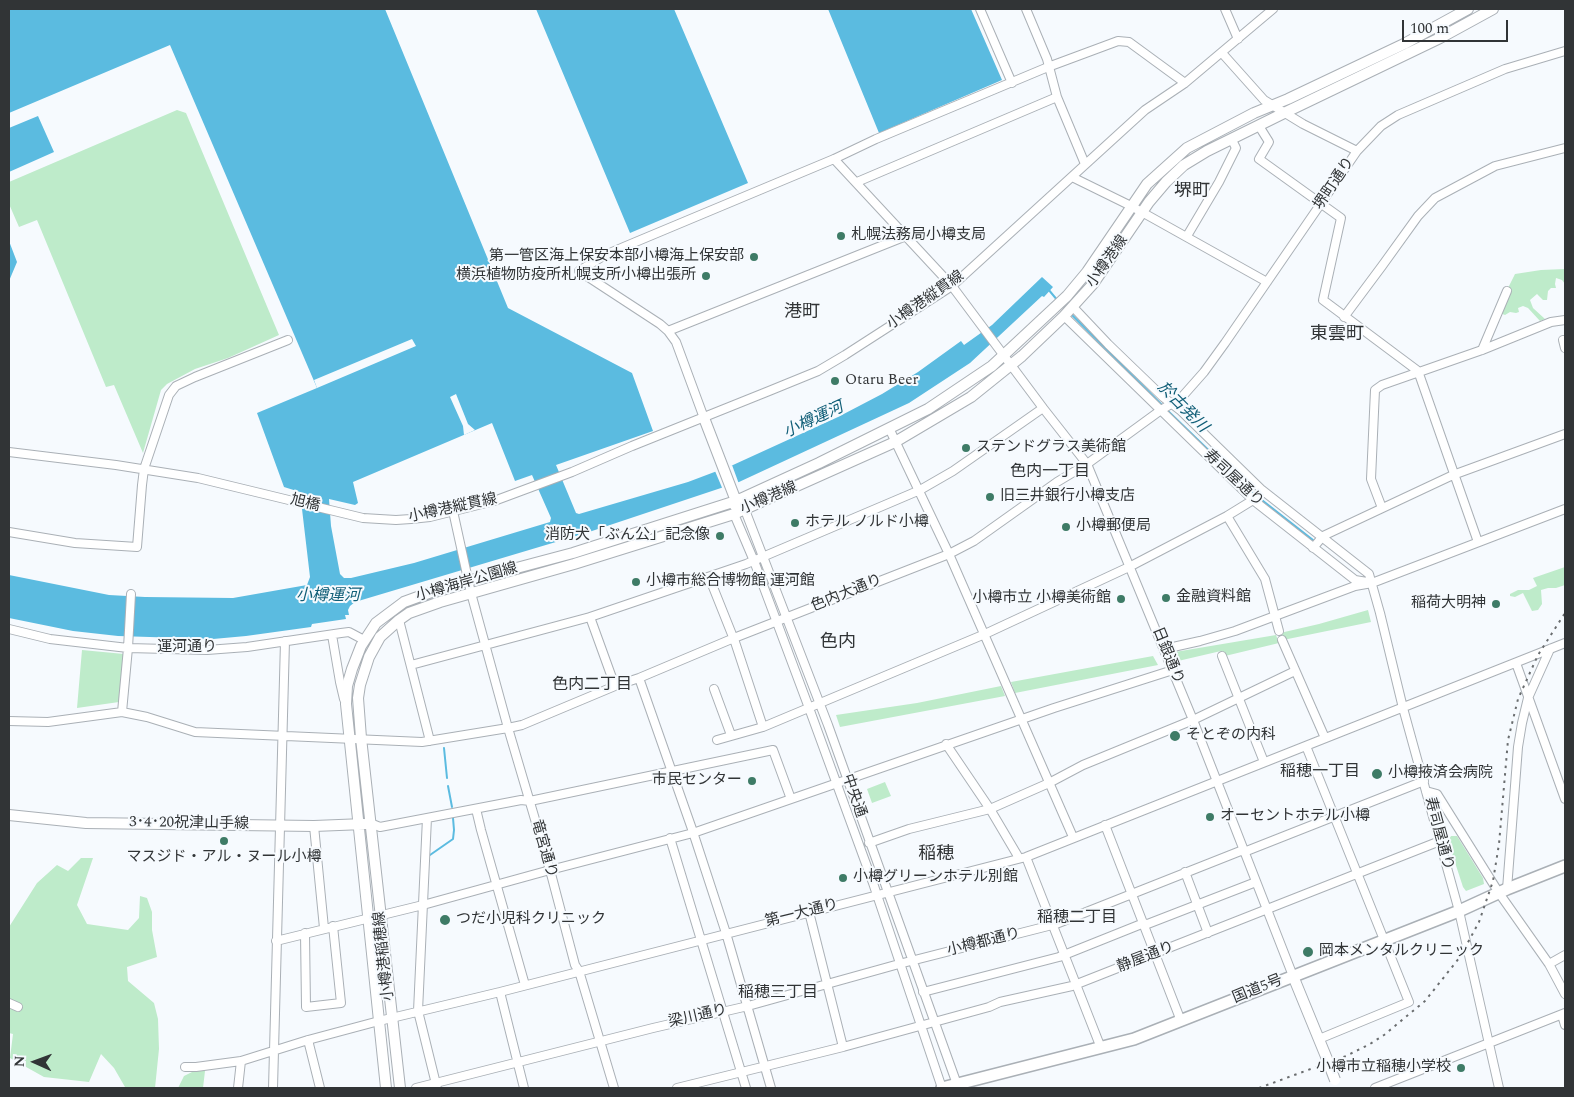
<!DOCTYPE html>
<meta charset="utf-8">
<style>
body{margin:0}
#map{position:relative;width:1574px;height:1097px;overflow:hidden;background:#f6fafe;font-family:Spectral,serif}
canvas{display:block}
.frame{position:absolute;inset:0;border:10px solid #313436;pointer-events:none}
.north{position:absolute;left:10px;top:1037px;width:50px;height:50px;-webkit-text-stroke:4px #f6fafe;paint-order:stroke;rotate:272deg;font-size:14px;font-weight:700;line-height:20px;text-align:center;color:#313436}
.north::after{content:'';display:block;margin:auto;width:18px;height:22px;background:#313436;clip-path:polygon(50% 0,100% 100%,50% 72%,0 100%)}
.scale{position:absolute;left:1402px;top:20px;width:106px;height:22px;box-sizing:border-box;border:2px solid #313436;border-top:0;padding-left:6px;font-size:15px;line-height:18px;white-space:nowrap;color:#313436;-webkit-text-stroke:4px #f6fafe;paint-order:stroke}
</style>
<div id="map">
<canvas width="1574" height="1097"></canvas>
<div class="frame"></div>
<div class="north">N</div>
<div class="scale">100 m</div>
</div>
<script>
const ctx = document.querySelector('canvas').getContext('2d');
ctx.lineJoin = 'round';
function paint(path, color) {
  ctx.fillStyle = color;
  ctx.fill(path, 'evenodd');
}
function poly(rows) {
  const path = new Path2D();
  for (const r of rows) {
    path.moveTo(r[0], r[1]);
    for (let i = 2; i < r.length; i += 2) path.lineTo(r[i], r[i + 1]);
  }
  return path;
}
function trace(path, color, width, dash) {
  ctx.strokeStyle = color;
  ctx.lineWidth = width;
  ctx.lineCap = dash ? 'butt' : 'round';
  ctx.setLineDash(dash || []);
  ctx.stroke(path);
}
function label(font, color, halo, rows, align = 'center') {
  ctx.font = font + ' Spectral,"Noto Sans JP",serif';
  ctx.lineWidth = 4;
  ctx.setLineDash([]);
  ctx.textBaseline = 'middle';
  ctx.strokeStyle = halo;
  ctx.fillStyle = color;
  for (const [text, x, y, turn = 0] of rows) {
    ctx.save();
    ctx.translate(x, y);
    ctx.rotate((+turn || 0) * Math.PI / 180);
    ctx.textAlign = isNaN(turn) ? turn : align;
    if (halo) ctx.strokeText(text, 0, 0);
    ctx.fillText(text, 0, 0);
    ctx.restore();
  }
}
const green = poly([
 [177,110,186,113,279,335,228,358,195,369,167,384,161,390,143,453,114,385,106,387,37,220,19,227,9,204,9,182],
 [1565,269,1565,284,1562,280,1556,278,1555,284,1556,288,1551,288,1548,291,1547,300,1543,300,1537,294,1530,300,1533,308,1545,319,1540,321,1528,308,1523,306,1518,308,1519,312,1516,313,1510,312,1505,315,1500,313,1509,286,1515,274,1541,270],
 [1565,567,1565,585,1556,588,1548,588,1541,590,1542,604,1538,610,1532,611,1523,593,1515,597,1510,596,1510,594,1518,590,1529,590,1537,586,1533,578],
 [1368,610,1371,622,1283,640,1280,633,1319,624],
 [1276,635,1279,643,1225,656,1221,651,1178,661,1175,652],
 [82,650,124,654,119,702,77,708],
 [1153,656,1158,665,1015,693,1011,682],
 [1001,686,1005,696,840,727,836,715,917,703],
 [885,782,891,796,872,803,867,789],
 [1451,836,1457,836,1483,878,1484,884,1466,891,1463,887,1448,841],
 [81,858,93,858,77,905,87,924,128,930,139,918,140,896,147,898,152,912,152,930,157,957,127,967,128,981,154,1003,158,1019,159,1049,155,1088,124,1088,125,1087,114,1068,101,1054,89,1082,44,1077,10,1058,13,1034,9,1033,9,950,10,947,9,946,9,927,37,883,57,865,68,871],
 [196,1070,205,1071,203,1088,178,1088,184,1076]
]);
const water = poly([
 [9,9,385,9,508,308,632,373,653,431,556,465,576,513,579,514,688,482,733,465,838,417,882,394,918,372,961,341,964,345,992,325,1042,277,1053,287,1044,297,1042,296,970,363,909,403,739,482,586,533,355,602,350,606,348,610,349,615,345,615,346,619,312,624,311,627,246,636,213,639,118,636,73,631,9,618,9,575,109,595,145,597,233,598,307,585,310,577,300,492,284,487,257,413,317,388,170,45,9,113],
 [492,423,515,481,532,475,551,518,550,522,414,563,351,578,344,578,340,574,331,526,329,499,355,505,358,503,353,482],
 [536,9,674,9,748,183,630,233],
 [828,9,971,9,1002,80,879,133],
 [38,116,54,152,9,172,9,128],
 [9,241,17,262,9,281]
]);
const pier = poly([
 [412,339,416,346,317,388,314,380],
 [456,394,468,424,475,430,464,435,463,426,450,397],
 [732,465,739,484,723,490,715,471]
]);
const stream = poly([
 [1048,289,1058,301],
 [1070,313,1162,405],
 [1167,410,1254,494],
 [1258,497,1313,540],
 [444,748,447,778],
 [448,786,452,807],
 [430,855,453,839,454,830,453,818]
]);
const minor = poly([
 [980,9,1012,83],
 [1026,9,1047,59,1057,97,1085,164],
 [1225,9,1238,39],
 [1222,53,1264,100,1303,124,1357,151],
 [1259,126,1269,142,1259,159,1341,218,1323,300,1418,371,1478,542],
 [834,159,952,286,1043,408,1087,464,1193,720,1293,976],
 [1072,177,1131,206,1267,282],
 [857,182,1057,97],
 [1187,236,1219,182,1236,148,1232,140],
 [1073,307,1108,344,1163,397,1180,410,1262,490,1369,574,1380,613,1403,708,1459,911,1499,1088],
 [1064,316,1253,500,1355,580,1367,582],
 [1344,317,1382,266,1418,216,1435,198,1495,166,1565,148],
 [668,331,906,236],
 [1563,340,1565,348],
 [1482,350,1507,291],
 [704,418,676,342,668,331,660,324,579,271,605,255,626,246,834,159,876,139,1048,67,1118,41,1129,42,1185,83],
 [889,428,949,554,1073,837],
 [9,452,116,465,198,478,363,518,396,520,411,519,430,517,494,501,572,472,632,446,769,391,818,371,845,355,952,286,1145,110,1185,83,1273,9],
 [1382,508,1371,479,1375,390,1382,385,1482,350,1551,322,1565,320],
 [745,510,828,725,958,1087],
 [453,511,471,593,508,728,550,870,575,965,579,971,614,1088],
 [734,514,754,561,809,708,873,883,942,1088],
 [1227,516,1265,579,1279,631],
 [9,532,75,543,137,547,142,485,144,469,169,395,176,386,195,377,288,340],
 [1313,548,1323,536,1453,475,1565,434],
 [709,577,735,642,763,727],
 [590,617,615,686],
 [399,620,430,741],
 [9,629,50,639,128,648,207,650,247,647,341,633,349,632,364,640],
 [332,635,340,682,344,699],
 [1282,640,1325,738],
 [1164,649,1200,641,1235,631,1355,586,1372,583,1565,509],
 [1222,656,1264,762],
 [1516,663,1565,799],
 [411,665,590,617,746,564,920,490,953,471,1043,408],
 [639,678,692,829,726,933,771,1088],
 [714,689,731,735],
 [122,712,128,648,131,594],
 [9,721,48,722,122,712,147,717,195,732,422,742,508,728,522,725,615,686,639,678,734,638,949,554,974,541,1057,482,1087,464,1161,410,1181,398,1204,372,1225,343,1357,151,1381,126,1398,115,1505,69,1565,51],
 [717,740,763,727,985,634,1129,567,1227,516,1253,500,1262,490],
 [946,744,990,809,1019,858],
 [1306,746,1409,1002,1319,1039],
 [1426,791,1437,794,1499,893,1549,964,1565,994],
 [476,809,481,830,525,985],
 [427,818,418,1011,437,1088],
 [370,823,380,827,521,800,530,801,773,750,791,799],
 [1105,825,1181,1021],
 [314,826,324,928],
 [670,838,746,1088],
 [869,843,909,829,990,809,1049,783,1083,765,1193,720,1295,671],
 [1244,852,1424,781],
 [1026,857,1101,1048],
 [1185,872,1208,933],
 [1507,889,1518,747,1522,723,1528,698,1550,649],
 [809,912,843,1047],
 [1145,925,1256,882],
 [305,933,306,1007,341,1003,333,926],
 [276,941,423,905,550,870,693,833,1054,708,1173,670],
 [1549,964,1565,955],
 [500,992,524,1088],
 [923,992,1059,957,1144,923],
 [9,1003,18,1007],
 [1562,1015,1565,1025],
 [308,1040,320,1088],
 [185,1067,196,1067,241,1061,308,1040,379,1021,500,992,1026,857,1565,643],
 [238,1088,241,1061],
 [273,1088,285,641],
 [416,1088,653,1028,748,1006,899,964,1056,924,1243,850],
 [677,1088,843,1047,989,1007,1000,1002,1072,986,1440,841],
 [1375,1088,1565,1013]
]);
const major = poly([
 [704,418,736,501,735,506],
 [9,815,86,823,314,826,364,824],
 [1293,976,1327,1059],
 [386,1088,346,704,347,686,352,669,361,646,376,623,404,602,445,587,573,553,736,501,819,463,928,409,992,366,1067,296,1087,272,1147,184,1187,148,1254,113,1288,99,1404,44,1468,9],
 [400,1088,361,738,358,698,360,685,369,657,380,637,399,620,409,613,440,602,574,564,734,514,895,442,971,397,1022,356,1064,316,1093,284,1149,202,1166,182,1184,165,1207,151,1284,113,1440,38,1493,9]
]);
const highway = poly([
 [942,1088,1134,1039,1459,911,1507,889,1565,866]
]);
const rail = poly([
 [1259,1088,1346,1056,1370,1044,1384,1035,1425,1001,1460,957,1479,922,1493,881,1499,844,1508,740,1518,699,1538,655,1565,613]
]);
const majorBridge = poly([
 [1327,1059,1335,1080]
]);
const markers = [
 [841,236,5,"#3e7b66"],
 [754,257,5,"#3e7b66"],
 [706,276,5,"#3e7b66"],
 [835,381,5,"#3e7b66"],
 [966,448,5,"#3e7b66"],
 [990,497,5,"#3e7b66"],
 [795,523,5,"#3e7b66"],
 [1066,527,5,"#3e7b66"],
 [720,536,5,"#3e7b66"],
 [636,582,5,"#3e7b66"],
 [1166,598,5,"#3e7b66"],
 [1121,599,5,"#3e7b66"],
 [1496,604,5,"#3e7b66"],
 [1175,736,6,"#3e7b66"],
 [1377,774,6,"#3e7b66"],
 [752,781,5,"#3e7b66"],
 [1210,817,5,"#3e7b66"],
 [224,841,5,"#3e7b66"],
 [843,878,5,"#3e7b66"],
 [445,920,6,"#3e7b66"],
 [1308,952,6,"#3e7b66"],
 [1461,1068,5,"#3e7b66"]
];
const streetNames = [
 ["堺町通り",1335,184,-56],
 ["小樽港線",1108,262,-55],
 ["小樽港縦貫線",926,301,-35],
 ["寿司屋通り",1233,479,43],
 ["小樽港線",769,499,-23],
 ["旭橋",305,504,14],
 ["小樽港縦貫線",453,509,-12],
 ["小樽海岸公園線",467,583,-16],
 ["色内大通り",847,594,-22],
 ["運河通り",187,648],
 ["日銀通り",1167,656,68],
 ["中央通",853,796,71],
 ["3･4･20祝津山手線",189,824,1],
 ["寿司屋通り",1438,834,75],
 ["竜宮通り",543,849,74],
 ["第一大通り",802,914,-14],
 ["小樽都通り",984,943,-14],
 ["小樽港稲穂線",385,956,-96],
 ["静屋通り",1146,958,-21],
 ["国道5号",1258,990,-22],
 ["梁川通り",698,1017,-13]
];
const poiNames = [
 ["札幌法務局小樽支局",851,236],
 ["第一管区海上保安本部小樽海上保安部",744,257,"right"],
 ["横浜植物防疫所札幌支所小樽出張所",696,276,"right"],
 ["Otaru Beer",845,381],
 ["ステンドグラス美術館",976,448],
 ["旧三井銀行小樽支店",1000,497],
 ["ホテル ノルド小樽",805,523],
 ["小樽郵便局",1076,527],
 ["消防犬「ぶん公」記念像",710,536,"right"],
 ["小樽市総合博物館 運河館",646,582],
 ["金融資料館",1176,598],
 ["小樽市立 小樽美術館",1111,599,"right"],
 ["稲荷大明神",1486,604,"right"],
 ["そとぞの内科",1186,736],
 ["小樽掖済会病院",1388,774],
 ["市民センター",742,781,"right"],
 ["オーセントホテル小樽",1220,817],
 ["マスジド・アル・ヌール小樽",224,858,"center"],
 ["小樽グリーンホテル別館",853,878],
 ["つだ小児科クリニック",456,920],
 ["岡本メンタルクリニック",1319,952],
 ["小樽市立稲穂小学校",1451,1068,"right"]
];
const waterNames = [
 ["於古発川",1182,408,45],
 ["小樽運河",814,421,-25],
 ["小樽運河",328,597]
];
const neighbourhoodNames = [
 ["色内一丁目",1050,473],
 ["色内二丁目",592,686],
 ["稲穂一丁目",1320,773],
 ["稲穂二丁目",1077,919],
 ["稲穂三丁目",778,994]
];
const quarterNames = [
 ["堺町",1192,192],
 ["港町",802,313],
 ["東雲町",1337,335],
 ["色内",838,643],
 ["稲穂",936,855]
];
paint(green, '#beebca');
paint(water, '#5bbbe0');
paint(pier, '#f6fafe');
trace(stream, '#5bbbe0', 2);
trace(minor, '#aab0b6', 10);
trace(major, '#aab0b6', 12);
trace(highway, '#aab0b6', 14);
trace(minor, '#fff', 8);
trace(major, '#fff', 10);
trace(highway, '#fff', 11);
trace(rail, '#6a6d6f', 2, [2.5, 5]);
trace(majorBridge, '#aab0b6', 12, []);
trace(majorBridge, '#fff', 10);
for (const [x, y, r, color] of markers) {
  const dot = new Path2D();
  dot.arc(x, y, r, 0, 2 * Math.PI);
  ctx.fillStyle = color;
  ctx.fill(dot);
  trace(dot, '#f6fafe', 2);
}
label('15px', '#313436', '#f6fafe', streetNames);
label('15px', '#313436', '#f6fafe', poiNames, 'left');
label('italic 16px', '#105e77', '#f6fafe', waterNames);
label('16px', '#313436', '#f6fafe', neighbourhoodNames);
label('18px', '#313436', '#f6fafe', quarterNames);
</script>
